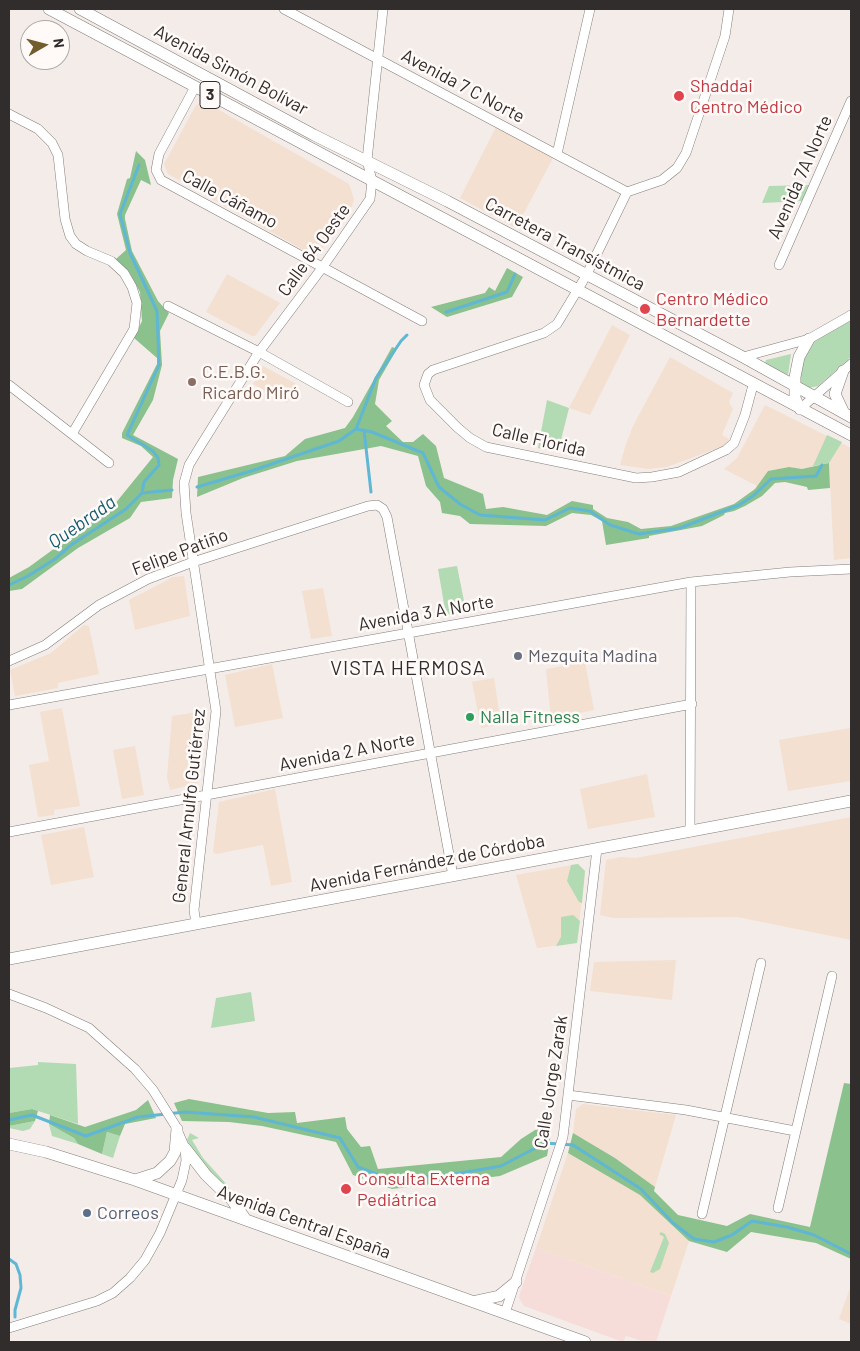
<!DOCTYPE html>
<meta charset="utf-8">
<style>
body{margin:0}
#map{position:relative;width:860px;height:1351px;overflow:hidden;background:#f4ece9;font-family:Barlow,sans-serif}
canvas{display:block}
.frame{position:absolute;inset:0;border:10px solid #302d2c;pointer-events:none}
.north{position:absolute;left:20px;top:20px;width:50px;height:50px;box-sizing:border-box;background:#fffaf8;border:1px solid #aca8a6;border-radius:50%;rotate:82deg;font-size:14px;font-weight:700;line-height:20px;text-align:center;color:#302d2c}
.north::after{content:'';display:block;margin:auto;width:18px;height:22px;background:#715e2c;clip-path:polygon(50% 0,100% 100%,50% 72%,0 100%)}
</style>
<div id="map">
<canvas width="860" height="1351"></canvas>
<div class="frame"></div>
<div class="north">N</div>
</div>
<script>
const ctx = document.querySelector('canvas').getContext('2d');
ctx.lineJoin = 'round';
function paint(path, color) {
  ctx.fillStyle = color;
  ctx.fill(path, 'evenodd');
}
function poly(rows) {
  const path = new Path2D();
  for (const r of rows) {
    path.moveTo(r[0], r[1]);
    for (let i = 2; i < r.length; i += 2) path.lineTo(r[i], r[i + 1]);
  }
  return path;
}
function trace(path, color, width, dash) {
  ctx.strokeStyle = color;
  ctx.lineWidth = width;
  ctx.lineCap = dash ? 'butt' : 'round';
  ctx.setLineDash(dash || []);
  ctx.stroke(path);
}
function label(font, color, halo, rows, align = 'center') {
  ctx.font = font + ' Barlow,sans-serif';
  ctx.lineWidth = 5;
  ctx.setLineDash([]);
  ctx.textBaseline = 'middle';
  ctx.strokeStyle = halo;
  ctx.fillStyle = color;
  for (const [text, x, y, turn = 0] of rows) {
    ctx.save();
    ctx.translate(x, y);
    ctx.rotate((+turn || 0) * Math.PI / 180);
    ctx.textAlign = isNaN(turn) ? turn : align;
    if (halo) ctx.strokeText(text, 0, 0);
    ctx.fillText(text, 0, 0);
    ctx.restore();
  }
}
const commercial = poly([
 [205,102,349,184,354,199,352,206,316,257,168,174,164,164,196,105],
 [496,127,553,158,516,228,460,198],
 [227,274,280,303,255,336,252,336,206,312],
 [612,325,630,335,590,415,569,408],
 [670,357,733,393,729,402,733,409,722,435,729,439,726,445,667,467,648,469,620,465,626,444,633,426],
 [263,366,298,385,287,403,253,384],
 [765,405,851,448,851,558,834,560,829,463,802,469,789,467,768,471,757,486,724,469,737,458],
 [184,576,190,616,135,630,129,600,173,577],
 [323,588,332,636,311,639,302,591],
 [84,625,89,626,99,674,58,683,58,688,15,696,10,670,51,653],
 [585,662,594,710,551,719,546,669],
 [272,664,283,718,235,727,225,675],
 [494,678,501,724,481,728,472,682],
 [62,708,80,806,54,810,54,815,38,817,29,765,49,761,40,712],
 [204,711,198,783,170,790,167,777,172,716],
 [851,728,851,781,788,791,779,740],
 [135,746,144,795,122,799,113,750],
 [647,774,655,817,588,829,580,789],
 [275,789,292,882,271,886,263,845,216,854,213,852,219,802],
 [851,817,851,940,737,917,613,918,600,915,606,860,621,857,636,858],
 [84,827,94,877,51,885,41,835],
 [578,864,585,871,577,943,537,948,516,875],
 [676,960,672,1000,590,991,594,962],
 [583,1104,676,1115,655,1187,615,1158,573,1133,576,1109],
 [568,1153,640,1195,689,1241,671,1296,536,1248],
 [851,1285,851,1324,839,1319]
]);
const medical = poly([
 [536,1248,671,1296,656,1342,645,1342,626,1336,623,1342,524,1306,519,1298,520,1293]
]);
const green = poly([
 [810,185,802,201,762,203,769,186],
 [851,319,851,357,818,386,809,388,798,382,799,367,815,341],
 [791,354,788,375,765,364,766,360],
 [547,400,569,408,558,452,538,448],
 [827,435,842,442,829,463,813,466],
 [457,566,466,611,446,615,438,569],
 [578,864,585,871,582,903,579,902,567,881,571,865],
 [573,915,580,921,577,943,556,946,561,937,561,917],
 [251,992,255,1021,211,1028,216,998],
 [38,1062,76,1064,78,1124,32,1109,9,1113,9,1068,38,1065],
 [35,1121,30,1129,23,1131,9,1128,9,1126],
 [49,1124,74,1138,78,1144,52,1136],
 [107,1132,120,1136,113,1158,102,1154],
 [190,1133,199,1138,192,1140,203,1158,229,1187,229,1191,200,1161,187,1140],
 [661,1232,665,1234,669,1243,660,1269,653,1273,650,1272,664,1237,659,1234]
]);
const forest = poly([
 [136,151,145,160,151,185,141,180,125,215,125,219,132,251,158,301,169,313,160,331,162,365,153,400,133,435,178,459,173,480,172,498,141,502,130,518,78,548,22,589,9,591,9,578,29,567,114,505,153,457,141,446,122,438,122,433,157,364,157,358,134,338,142,321,140,292,129,272,116,259,126,250,117,214,127,179,130,178],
 [507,268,523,277,512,297,447,317,431,307,485,293,489,287,495,291],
 [392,347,397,349,379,380,375,404,392,421,386,426,403,442,413,442,423,434,436,446,444,478,483,494,486,509,503,507,547,515,572,501,593,505,593,509,607,518,628,522,641,529,671,526,734,504,755,489,768,471,789,467,802,469,829,463,830,488,808,490,807,487,785,482,775,483,762,496,745,506,734,511,725,513,724,515,702,526,649,536,649,538,606,545,602,521,591,515,572,513,546,526,470,524,460,516,442,513,440,502,426,486,418,456,381,446,297,461,243,478,197,497,198,477,285,456,305,439,345,428,353,417],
 [844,1083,851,1084,851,1259,816,1243,751,1232,727,1252,689,1241,640,1195,568,1153,573,1133,615,1158,655,1187,654,1191,678,1215,727,1226,750,1214,810,1227],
 [189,1099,268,1113,295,1112,297,1123,345,1117,347,1129,361,1147,370,1146,378,1169,501,1157,521,1139,535,1130,552,1128,547,1156,500,1176,392,1189,353,1175,336,1142,262,1126,229,1122,182,1121,174,1103],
 [148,1100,156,1118,125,1124,120,1136,107,1132,102,1154,78,1144,74,1138,49,1124,50,1115,85,1127,136,1110],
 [32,1109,38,1111,35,1121,9,1126,9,1113]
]);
const stream = poly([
 [139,165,120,214,130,253,157,311,159,365,127,435,153,451,158,458,159,465,144,482,142,493],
 [446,312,507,292,515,274],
 [356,429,376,378,401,341,407,335],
 [364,430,371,492],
 [197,487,251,471,339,441,356,429,372,432,423,453,439,487,460,504,480,515,545,520,570,508,590,511,610,525,639,534,680,528,739,505,753,496,771,479,816,476,822,465],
 [9,585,28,576,55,559,71,545,126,509,142,493,172,490],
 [9,1120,32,1115,86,1136,138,1117,185,1112,254,1117,340,1138,358,1167,387,1178,443,1176,501,1166,545,1143,573,1145,641,1189,673,1223,694,1239,714,1242,732,1235,752,1221,787,1227,814,1235,851,1254],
 [9,1259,16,1264,20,1275,21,1288,15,1310,15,1317]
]);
const minor = poly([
 [284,9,627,192],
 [195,87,159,154,156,170,161,180,422,321],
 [9,114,38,129,52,143,58,155,65,219,70,236,76,244,87,251,111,261,124,273,132,287,137,303,134,329,72,434],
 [557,154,590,9],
 [627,192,586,276,557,324,544,333,433,370,428,374,424,385,430,400,458,428,470,438,486,447,636,478,652,477,679,472,726,450,734,443,745,415,753,385],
 [627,192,662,180,677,168,686,153,725,36,729,9],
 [779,265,851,101],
 [168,306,259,352,348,402],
 [743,357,809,339,851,315],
 [9,385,109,463],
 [800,409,851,364],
 [9,661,45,645,99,605,148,579,193,562,368,506,377,505,383,509,387,517,453,876],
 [9,705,691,582,790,572,851,569],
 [9,832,692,704],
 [690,832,691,582],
 [196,924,194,910,216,711,186,513,184,483,189,465,198,450,259,352,322,268,370,199,372,181,367,160,383,9],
 [9,994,46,1008,89,1028,135,1069,153,1090,175,1125,185,1148,186,1161,182,1180,160,1233,145,1260,130,1278,113,1293,97,1301,9,1328],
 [568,1095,686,1110,795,1131],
 [778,1208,832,976],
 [702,1214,761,963],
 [505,1313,563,1137,597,849]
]);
const major = poly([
 [49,9,851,435],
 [80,9,314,135,447,201,743,357,851,417],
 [800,409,795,398,795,377,799,357,809,339],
 [843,411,835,394,843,371],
 [9,959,851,801],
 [9,1144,46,1152,135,1180,585,1342],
 [185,1148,206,1175,232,1200,246,1220],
 [135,1180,157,1173,170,1161,175,1152,177,1129],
 [476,1301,499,1296,516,1282]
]);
const markers = [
 [679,96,6,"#e0444e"],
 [645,309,6,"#e0444e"],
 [192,382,5,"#8d6e63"],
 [518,656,5,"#6b7280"],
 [470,717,5,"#2e9e5b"],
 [346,1189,6,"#e0444e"],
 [87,1213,5,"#5c6f8a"]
];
const shields = [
 [210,95,20]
];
const shieldNames = [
 ["3",210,95]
];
const streetNames = [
 ["Avenida Simón Bolívar",231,70,28],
 ["Avenida 7 C Norte",463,86,28],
 ["Avenida 7A Norte",800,177,-66],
 ["Calle Cáñamo",230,199,28],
 ["Carretera Transístmica",565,244,28],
 ["Calle 64 Oeste",314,250,-54],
 ["Calle Florida",539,440,13],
 ["Felipe Patiño",180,552,-21],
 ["Avenida 3 A Norte",426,613,-10],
 ["Avenida 2 A Norte",347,752,-11],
 ["General Arnulfo Gutiérrez",189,806,-84],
 ["Avenida Fernández de Córdoba",427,863,-11],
 ["Calle Jorge Zarak",551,1082,-81],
 ["Avenida Central España",304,1222,20]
];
const healthNames = [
 ["Shaddai",690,86],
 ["Centro Médico",690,107],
 ["Centro Médico",656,299],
 ["Bernardette",656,320],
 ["Consulta Externa",357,1179],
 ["Pediátrica",357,1200]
];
const educationNames = [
 ["C.E.B.G.",202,372],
 ["Ricardo Miró",202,393]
];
const worshipNames = [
 ["Mezquita Madina",528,656]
];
const leisureNames = [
 ["Nalla Fitness",480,717]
];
const serviceNames = [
 ["Correos",97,1213]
];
const waterNames = [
 ["Quebrada",82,522,-35]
];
const quarterNames = [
 ["VISTA HERMOSA",408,668]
];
paint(commercial, '#f3e0d0');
paint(medical, '#f7ddd9');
paint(green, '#b2dab3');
paint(forest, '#8ac18d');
trace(stream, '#5fb7d3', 3);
trace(minor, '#847d7a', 10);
trace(major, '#847d7a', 12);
trace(minor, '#fff', 9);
trace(major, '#fff', 11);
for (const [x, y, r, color] of markers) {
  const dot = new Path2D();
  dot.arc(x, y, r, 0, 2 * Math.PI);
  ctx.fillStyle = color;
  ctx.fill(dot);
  trace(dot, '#fffaf8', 2);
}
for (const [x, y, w] of shields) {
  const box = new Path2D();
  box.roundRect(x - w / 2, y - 13.5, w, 27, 4);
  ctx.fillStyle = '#fffaf8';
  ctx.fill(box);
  trace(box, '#302d2c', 1);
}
label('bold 16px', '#302d2c', null, shieldNames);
label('18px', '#302d2c', '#fffaf8', streetNames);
label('18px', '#be3a42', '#fffaf8', healthNames, 'left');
label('18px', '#785e54', '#fffaf8', educationNames, 'left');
label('18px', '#5b616d', '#fffaf8', worshipNames, 'left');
label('18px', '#27864d', '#fffaf8', leisureNames, 'left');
label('18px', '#4e5e75', '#fffaf8', serviceNames, 'left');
label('italic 19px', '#145c70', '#fffaf8', waterNames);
ctx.letterSpacing = '1px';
label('20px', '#302d2c', '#fffaf8', quarterNames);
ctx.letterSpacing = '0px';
</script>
